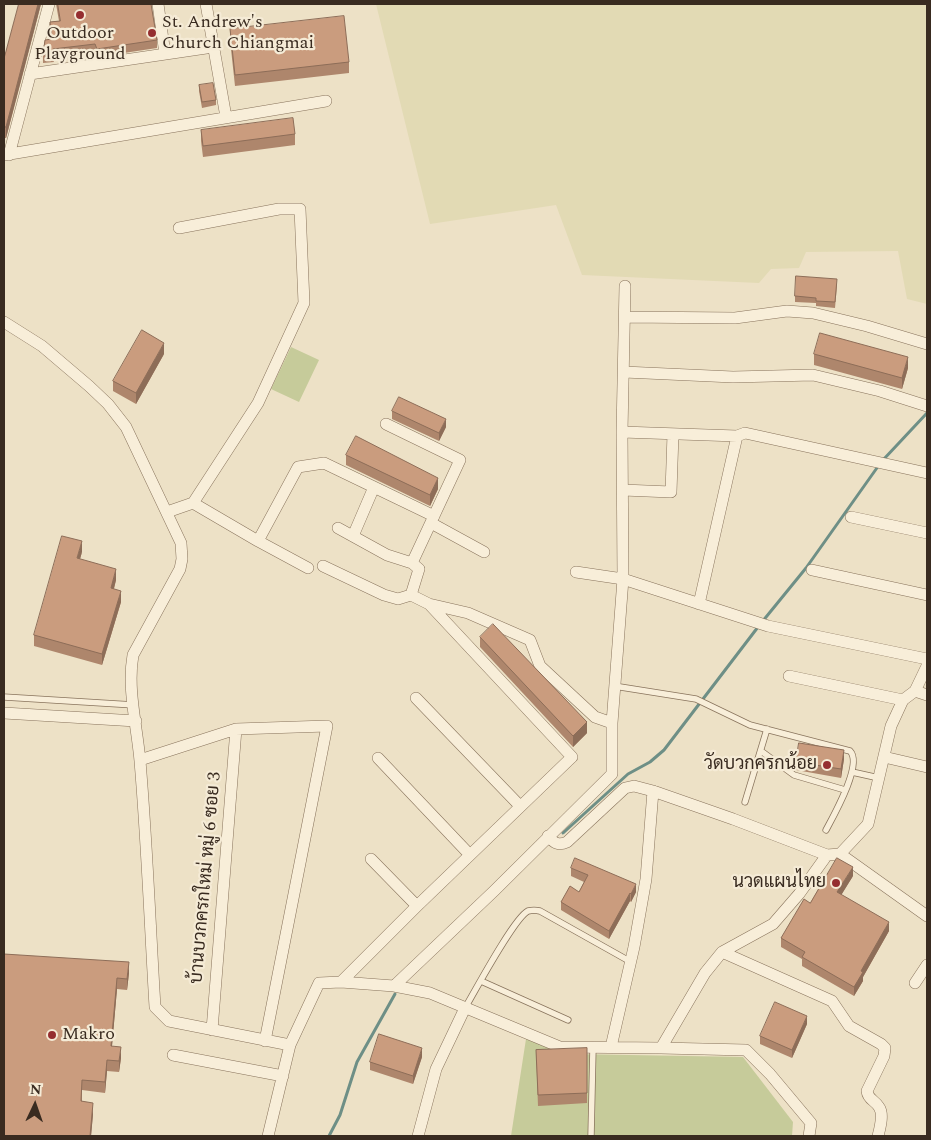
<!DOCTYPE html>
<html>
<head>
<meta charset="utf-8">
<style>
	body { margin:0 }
	#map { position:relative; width:931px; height:1140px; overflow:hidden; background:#ede1c6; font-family:Spectral,serif }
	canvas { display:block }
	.frame { position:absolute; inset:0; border:5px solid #392b20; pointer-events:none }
	.north { position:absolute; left:10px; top:1080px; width:50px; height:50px; -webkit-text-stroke:4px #f5ebd6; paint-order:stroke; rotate:3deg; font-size:14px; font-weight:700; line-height:20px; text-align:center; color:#392b20 }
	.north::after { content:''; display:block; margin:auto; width:18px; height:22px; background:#392b20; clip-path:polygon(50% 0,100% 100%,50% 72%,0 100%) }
</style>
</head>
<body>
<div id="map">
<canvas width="931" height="1140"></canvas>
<div class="frame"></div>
<div class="north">N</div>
</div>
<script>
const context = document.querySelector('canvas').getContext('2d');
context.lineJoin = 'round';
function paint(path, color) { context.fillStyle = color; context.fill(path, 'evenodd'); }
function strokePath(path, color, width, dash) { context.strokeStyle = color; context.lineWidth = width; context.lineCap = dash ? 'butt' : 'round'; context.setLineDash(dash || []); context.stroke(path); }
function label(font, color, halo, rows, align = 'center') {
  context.font = font + ' Spectral,Sarabun,serif'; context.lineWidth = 4.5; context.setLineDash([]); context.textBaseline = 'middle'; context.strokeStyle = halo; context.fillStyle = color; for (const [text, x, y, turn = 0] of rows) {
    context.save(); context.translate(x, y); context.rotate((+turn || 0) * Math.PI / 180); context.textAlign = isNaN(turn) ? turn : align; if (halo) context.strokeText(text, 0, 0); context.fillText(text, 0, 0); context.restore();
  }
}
paint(new Path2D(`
	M 376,4 L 927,4 L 927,304 L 907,299 L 898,251 L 806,252 L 799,268 L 771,269 L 759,283 L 582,275 L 556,205 L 430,224 Z`), '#e2dab4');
paint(new Path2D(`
	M 291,347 L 319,360 L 299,402 L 271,389 Z
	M 526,1039 L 572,1054 L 743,1057 L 793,1122 L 792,1136 L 511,1136 Z`), '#c6cb9a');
strokePath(new Path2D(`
	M 883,460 L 927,413
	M 762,622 L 806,568 L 879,465
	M 563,833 L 628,774 L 650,762 L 664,750 L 758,627
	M 329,1136 L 340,1115 L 357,1062 L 395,994`), '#6e8f86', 3);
const lane = new Path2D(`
	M 614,686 L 696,699 L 750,725 L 850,751 C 863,764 834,815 826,830
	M 4,697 L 134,705
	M 761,751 L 794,775 L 845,790
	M 852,772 L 879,778
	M 745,802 L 767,729
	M 481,981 L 568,1020
	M 465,1008 C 475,991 514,918 528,911 C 532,910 536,910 540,911 L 631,962
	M 591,1136 L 593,1048`);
const street = new Path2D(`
	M 158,4 L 165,54
	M 206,4 L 226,117
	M 30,74 L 213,47
	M 4,155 L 326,101
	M 9,155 L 49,4
	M 179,228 L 279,209 L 300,209 L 304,303 L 258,403 L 193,503
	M 625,317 L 735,318 L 787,311 L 813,313 L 867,326 L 927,344
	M 4,322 L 42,346 L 89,386 L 108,404 L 126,427 L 181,543 L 182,559 L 180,569 L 133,655 C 127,689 137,726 140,761 C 147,843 150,925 155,1007 L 169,1021 L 290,1045
	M 624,372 L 733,377 L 813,375 L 880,391 L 927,406
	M 622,432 L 737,436 L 745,433 L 927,473
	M 623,490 L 671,492 L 673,434
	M 167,512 L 193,503 L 258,541 L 298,467 L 324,463 L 434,516
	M 851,517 L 927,533
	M 431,523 L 484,552
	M 338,528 L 387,555 L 412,563
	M 353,536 L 374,487
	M 258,541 L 308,568
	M 323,566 L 384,595 L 398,599 L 411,595 L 419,569 L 412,563 L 460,460 L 386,424
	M 812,570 L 927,595
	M 576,572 L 623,579 L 768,626 L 927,659
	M 429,604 L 468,613 L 530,640 L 540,666 L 595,717 L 612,723
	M 699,604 L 737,436
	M 789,676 L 903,700
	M 915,691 L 927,695
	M 416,698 L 520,806
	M 4,713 L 136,721
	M 884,757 L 927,767
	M 378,758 L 470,855
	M 140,760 L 236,729 L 327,726 L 265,1041
	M 548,836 C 554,843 558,846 567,842 L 625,788 L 634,786 L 653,791 L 733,819 L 827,855 L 840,854 L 868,824 L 891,726 L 903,700 L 915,691 L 927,666
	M 840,854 L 927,916
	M 371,859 L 417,906
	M 722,952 L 832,1001 L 849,1026 L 881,1044 L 885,1048 L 884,1056 L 867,1091 C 868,1100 875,1100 879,1107 C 884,1114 880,1128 878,1136
	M 341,982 L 417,906 L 572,757 L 429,604 L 411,595
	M 915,983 L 927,965
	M 394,986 L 494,891 L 612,774 L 612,723 L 623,579 L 622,432 L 625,286
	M 212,1030 L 236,729
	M 611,1047 L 634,947 L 646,879 L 653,791
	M 661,1048 L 705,973 L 722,952 L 773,924 L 799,894 L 827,855
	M 173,1055 L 283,1076
	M 268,1136 L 290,1045 L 319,983 L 341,982 L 394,986 L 430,993 L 560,1047 L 661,1048 L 746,1050 L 770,1074 L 811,1123 L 809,1136
	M 418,1136 L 436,1069 L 465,1008`);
strokePath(lane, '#88735c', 7);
strokePath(street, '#88735c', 12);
strokePath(lane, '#f8eed9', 5.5);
strokePath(street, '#f8eed9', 11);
paint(new Path2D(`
	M 19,4 L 41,4 L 6,138 L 4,138 L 4,59 Z
	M 56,4 L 151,4 L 157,40 L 157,48 L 97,57 L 95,52 L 54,56 L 54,62 L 43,63 L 43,55 L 51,39 L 50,22 L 59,21 Z
	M 230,29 L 349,62 L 349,73 L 235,86 L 230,40 Z
	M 199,85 L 216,100 L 216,105 L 202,108 L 199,91 Z
	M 201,130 L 295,134 L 295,145 L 203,157 L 201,141 Z
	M 837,285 L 835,308 L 816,306 L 816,303 L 795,302 L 795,296 Z
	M 164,354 L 136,404 L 113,391 L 113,381 Z
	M 814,354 L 908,368 L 902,389 L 814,365 Z
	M 392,411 L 446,427 L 439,441 L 392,419 Z
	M 346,455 L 438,489 L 430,506 L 346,465 Z
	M 82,552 L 80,559 L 116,580 L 114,589 L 121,602 L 102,665 L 34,646 L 34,635 Z
	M 480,637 L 587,733 L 573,747 L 480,647 Z
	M 844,759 L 841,778 L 796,770 L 796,762 Z
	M 571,868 L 636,892 L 631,902 L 630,901 L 609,939 L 561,910 L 561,902 L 579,892 L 584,882 L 571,876 Z
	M 853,876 L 841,895 L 889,931 L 863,977 L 863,981 L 854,996 L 802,966 L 802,959 L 781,947 L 781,938 L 810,903 Z
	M 4,954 L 129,973 L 127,990 L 117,989 L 112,1046 L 121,1058 L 119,1072 L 107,1071 L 105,1093 L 82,1090 L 82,1101 L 93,1114 L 91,1136 L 4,1136 Z
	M 807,1024 L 792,1058 L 760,1044 L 760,1036 Z
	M 587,1048 L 587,1103 L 538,1106 L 536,1050 Z
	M 422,1057 L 413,1084 L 370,1070 L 370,1062 Z`), '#ae866c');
paint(new Path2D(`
	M 38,4 L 41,4 L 6,138 L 6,127 Z
	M 164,343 L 164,354 L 136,404 L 136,393 Z
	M 908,357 L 908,368 L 902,389 L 902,378 Z
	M 446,419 L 446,427 L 439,441 L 439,433 Z
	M 438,478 L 438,489 L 430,506 L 430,495 Z
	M 82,541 L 82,552 L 77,569 L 77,558 Z
	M 116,569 L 116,580 L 111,599 L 111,588 Z
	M 121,591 L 121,602 L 102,665 L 102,654 Z
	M 587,722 L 587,733 L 573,747 L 573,736 Z
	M 844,750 L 844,759 L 841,778 L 841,769 Z
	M 853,867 L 853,876 L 837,902 L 837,892 Z
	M 636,884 L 636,892 L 631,902 L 631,894 Z
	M 630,893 L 630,901 L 609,939 L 609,931 Z
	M 889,922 L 889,931 L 863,977 L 863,981 L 854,996 L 854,987 L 861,971 Z
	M 129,962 L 129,973 L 127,990 L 127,979 Z
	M 117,978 L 117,989 L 111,1057 L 111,1046 Z
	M 807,1016 L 807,1024 L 792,1058 L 792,1050 Z
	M 121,1047 L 121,1058 L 119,1072 L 119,1061 Z
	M 422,1048 L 422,1057 L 413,1084 L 413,1076 Z
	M 107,1060 L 107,1071 L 105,1093 L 105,1082 Z
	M 93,1103 L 93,1114 L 91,1136 L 90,1136 Z`), '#8d6d58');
const building = new Path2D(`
	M 19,4 L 38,4 L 6,127 L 4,127 L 4,59 Z
	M 58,4 L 151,4 L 157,40 L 97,49 L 95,44 L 53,49 L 54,54 L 43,55 L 45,40 L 52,39 L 50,22 L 60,21 Z
	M 344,16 L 349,62 L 235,75 L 230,29 Z
	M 213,83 L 216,100 L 202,102 L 199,85 Z
	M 293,118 L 295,134 L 203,146 L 201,130 Z
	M 796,276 L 837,279 L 835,302 L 816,301 L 816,298 L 795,296 Z
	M 142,330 L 164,343 L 136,393 L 113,381 Z
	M 820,333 L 908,357 L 902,378 L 814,354 Z
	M 399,397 L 446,419 L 439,433 L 392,411 Z
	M 356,436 L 438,478 L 430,495 L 346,455 Z
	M 62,536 L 82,541 L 77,558 L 116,569 L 111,588 L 121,591 L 102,654 L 34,635 Z
	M 493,624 L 587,722 L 573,736 L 480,637 Z
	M 799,743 L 844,750 L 841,769 L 796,762 Z
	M 575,858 L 636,884 L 631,894 L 630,893 L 609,931 L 561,902 L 570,886 L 579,892 L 588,875 L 571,868 Z
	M 837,858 L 853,867 L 837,892 L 889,922 L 861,971 L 863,972 L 854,987 L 802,957 L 805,952 L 781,938 L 804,899 L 810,903 Z
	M 4,954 L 129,962 L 127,979 L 117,978 L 111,1046 L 121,1047 L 119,1061 L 107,1060 L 105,1082 L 82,1080 L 81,1101 L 93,1103 L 90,1136 L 4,1136 Z
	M 775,1002 L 807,1016 L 792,1050 L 760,1036 Z
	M 379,1034 L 422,1048 L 413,1076 L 370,1062 Z
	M 587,1048 L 587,1093 L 538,1095 L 536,1050 Z`);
paint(building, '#ca9c7e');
strokePath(building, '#8d6d58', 1);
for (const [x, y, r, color] of [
	[80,15,5,"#952e30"],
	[152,33,5,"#952e30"],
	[827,765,5,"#952e30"],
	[836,883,5,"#952e30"],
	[52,1035,5,"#952e30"]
]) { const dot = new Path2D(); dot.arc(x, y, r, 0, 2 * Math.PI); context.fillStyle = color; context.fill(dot); strokePath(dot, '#f5ebd6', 2); }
label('18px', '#392b20', '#f5ebd6', [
	["St. Andrew's",162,23],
	["Church Chiangmai",162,44],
	["Outdoor",80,34,"center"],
	["Playground",80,55,"center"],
	["วัดบวกครกน้อย",817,765,"right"],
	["นวดแผนไทย",826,883,"right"],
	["Makro",62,1035]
], 'left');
label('18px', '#392b20', '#f5ebd6', [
	["บ้านบวกครกใหม่ หมู่ 6 ซอย 3",207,878,-85]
]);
</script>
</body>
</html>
